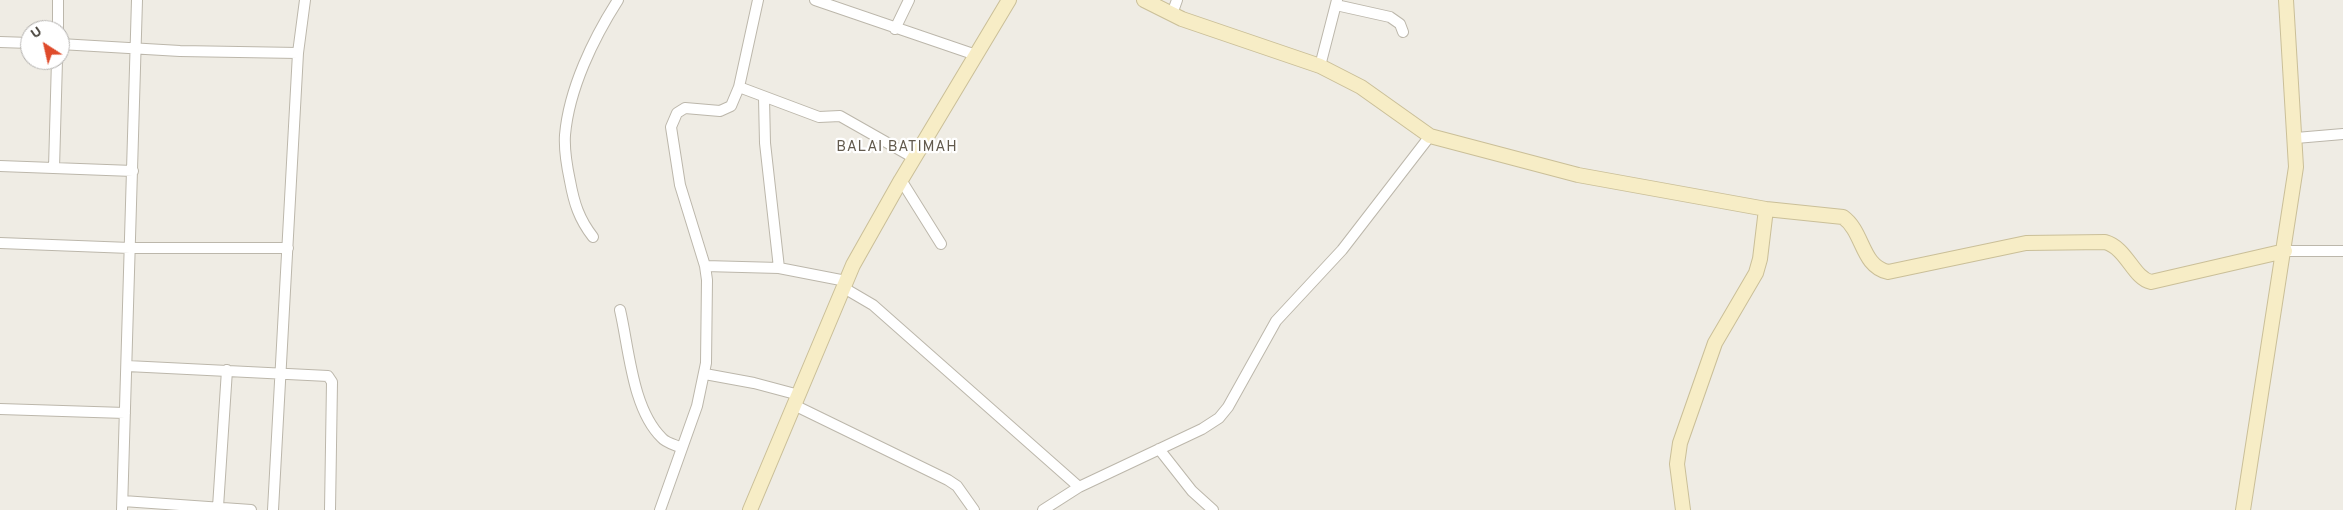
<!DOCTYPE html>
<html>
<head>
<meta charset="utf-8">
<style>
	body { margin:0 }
	#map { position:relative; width:2343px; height:510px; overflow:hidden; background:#efece4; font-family:Overpass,sans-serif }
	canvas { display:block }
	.north { position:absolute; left:20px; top:20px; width:50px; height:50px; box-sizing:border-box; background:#fff; border:1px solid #b3b1ae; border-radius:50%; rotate:325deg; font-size:14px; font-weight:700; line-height:20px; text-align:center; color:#403c34 }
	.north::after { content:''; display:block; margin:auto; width:18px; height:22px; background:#df4b2b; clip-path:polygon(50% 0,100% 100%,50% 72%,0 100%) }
</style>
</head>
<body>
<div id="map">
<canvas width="2343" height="510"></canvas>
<div class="north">U</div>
</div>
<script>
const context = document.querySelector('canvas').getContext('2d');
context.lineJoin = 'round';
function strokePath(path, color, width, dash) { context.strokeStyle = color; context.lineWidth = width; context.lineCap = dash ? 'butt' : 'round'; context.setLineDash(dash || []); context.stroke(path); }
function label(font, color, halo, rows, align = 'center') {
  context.font = font + ' Overpass,sans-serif'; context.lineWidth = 4.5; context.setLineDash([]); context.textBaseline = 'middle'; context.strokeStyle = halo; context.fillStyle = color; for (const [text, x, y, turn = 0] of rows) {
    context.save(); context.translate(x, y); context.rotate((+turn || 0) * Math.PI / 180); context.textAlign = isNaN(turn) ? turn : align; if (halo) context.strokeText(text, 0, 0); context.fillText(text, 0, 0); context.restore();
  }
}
const street = new Path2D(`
	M 815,0 L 976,55
	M 1336,5 L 1390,17 L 1400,24 L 1403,32
	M 1172,14 L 1177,0
	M 895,29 L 909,0
	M 58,30 L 58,0
	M 0,42 L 30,43
	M 60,44 L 180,51 L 298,53
	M 1320,66 L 1337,0
	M 739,87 L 819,117 L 840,116 L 914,158
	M 764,98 L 765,143 L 779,268
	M 2296,138 L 2343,134
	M 0,166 L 133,171
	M 54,168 L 57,60
	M 901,180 L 941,244
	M 593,237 C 579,219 574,203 570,181 C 567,167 564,150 565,135 C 569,89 593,39 618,0
	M 0,243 L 130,248 L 288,248
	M 2285,251 L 2343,251
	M 705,266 L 779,268 L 846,281
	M 844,288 L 873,305 L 1079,487
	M 620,310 C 629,348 632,409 662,438 C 666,443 676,445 682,448
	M 127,366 L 328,376 L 332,382 L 330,510
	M 705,374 L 754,383 L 799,395
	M 794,405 L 948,480 L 957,486 L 974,510
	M 0,409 L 125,413
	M 1159,449 L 1192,491 L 1213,510
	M 123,501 L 251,510
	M 218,507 L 227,370
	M 122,510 L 137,0
	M 273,510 L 298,53 L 305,0
	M 660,510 L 697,406 L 706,363 L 707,280 L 705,266 L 680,185 L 671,127 L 677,113 L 685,108 L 720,111 L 731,106 L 739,87 L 758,0
	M 1043,510 L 1079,487 L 1202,429 L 1219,418 L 1228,407 L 1276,321 L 1342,250 L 1430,136`);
const secondary = new Path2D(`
	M 1144,0 L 1182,19 L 1320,66 L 1361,87 L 1430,136 L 1578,175 L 1766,209 L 1843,217 C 1864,232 1861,266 1888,272 L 2026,243 L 2105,242 C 2127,248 2133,278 2151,282 L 2285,251
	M 750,510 L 853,265 L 901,180 L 1009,0
	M 1683,510 L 1677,464 L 1680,443 L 1715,343 L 1756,273 L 1760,259 L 1766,209
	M 2243,510 L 2296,167 L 2286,0`);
strokePath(street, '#bcb7ab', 12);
strokePath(secondary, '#cabf98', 16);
strokePath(street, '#fff', 10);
strokePath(secondary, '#f7edc6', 14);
context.letterSpacing = '1px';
label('15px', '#625a4d', '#fff', [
	["BALAI BATIMAH",897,148]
]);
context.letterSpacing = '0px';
</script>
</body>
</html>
